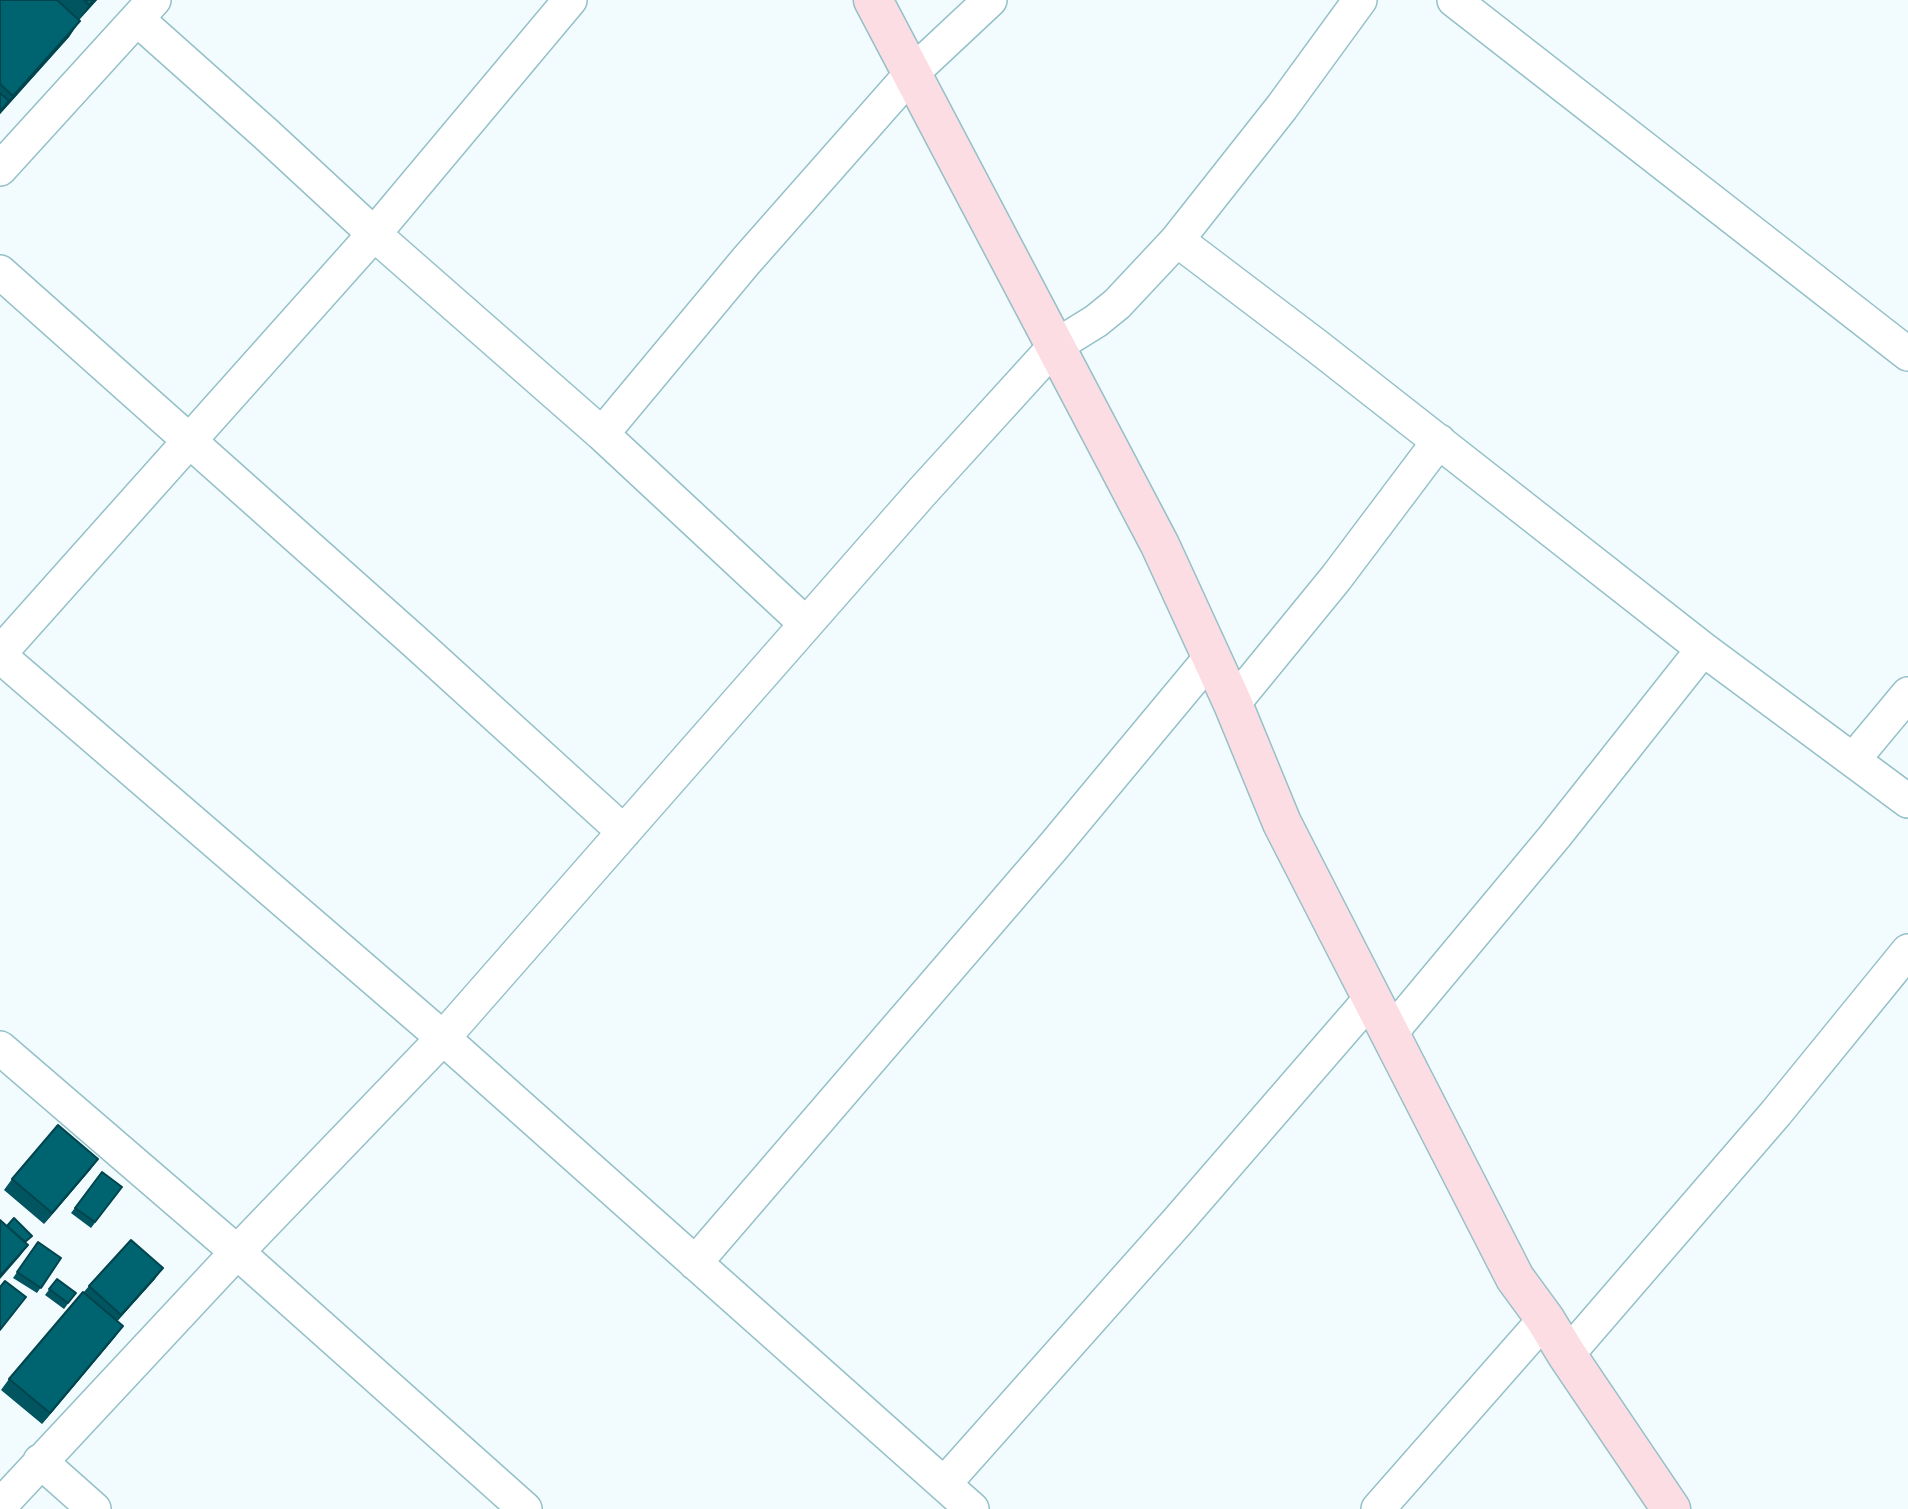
<!DOCTYPE html>
<html>
<head>
<meta charset="utf-8">
<style>
	body { margin:0 }
	canvas { display:block; background:#f2fbfd }
</style>
</head>
<body>
<canvas width="1908" height="1509"></canvas>
<script>
const context = document.querySelector('canvas').getContext('2d');
context.lineJoin = 'round';
function strokePath(path, color, width, dash) { context.strokeStyle = color; context.lineWidth = width; context.lineCap = dash ? 'butt' : 'round'; context.setLineDash(dash || []); context.stroke(path); }
function paint(path, color) { context.fillStyle = color; context.fill(path, 'evenodd'); }
const street = new Path2D(`
	M 1454,0 L 1908,354
	M 137,19 L 266,134 L 374,234 L 602,434 L 806,624
	M 0,169 L 154,0
	M 1177,240 L 1318,347 L 1703,649 L 1908,801
	M 0,272 L 414,641 L 624,832
	M 602,434 L 746,261 L 911,74 L 990,0
	M 0,653 L 374,234 L 570,0
	M 0,656 L 443,1038 L 972,1509
	M 1233,704 L 1336,578 L 1439,441
	M 1853,760 L 1908,694
	M 1389,1035 L 1555,836 L 1703,649
	M 0,1048 L 237,1252 L 525,1509
	M 695,1263 L 1053,847 L 1211,657
	M 1567,1355 L 1776,1113 L 1908,951
	M 40,1461 L 94,1509
	M 944,1484 L 1177,1222 L 1372,997
	M 0,1506 L 237,1252 L 443,1038 L 922,492 L 1054,347 L 1096,321 L 1117,304 L 1177,240 L 1282,107 L 1360,0
	M 1378,1509 L 1545,1319`);
const secondary = new Path2D(`
	M 873,0 L 1160,545 L 1233,704 L 1282,823 L 1515,1278 L 1545,1319 L 1567,1355 L 1671,1509`);
strokePath(street, '#94c0c8', 36);
strokePath(secondary, '#94c0c8', 41);
strokePath(street, '#fff', 33);
strokePath(secondary, '#fcdde3', 38);
paint(new Path2D(`
	M 0,0 L 97,0 L 79,20 L 69,37 L 0,114 Z
	M 98,1159 L 90,1170 L 44,1224 L 4,1190 L 12,1179 Z
	M 102,1172 L 122,1187 L 91,1228 L 71,1213 Z
	M 38,1242 L 61,1258 L 37,1293 L 13,1278 Z
	M 57,1279 L 76,1293 L 64,1309 L 45,1295 Z
	M 155,1279 L 117,1321 L 115,1337 L 42,1424 L 1,1390 L 9,1379 L 89,1286 Z`), '#005560');
paint(new Path2D(`
	M 94,0 L 97,0 L 78,21 L 89,5 Z
	M 80,21 L 69,37 L 0,114 L 0,111 L 13,96 Z
	M 98,1159 L 90,1170 L 44,1224 L 52,1213 Z
	M 28,1245 L 20,1256 L 0,1279 L 0,1276 Z
	M 163,1268 L 155,1279 L 113,1326 L 121,1315 Z
	M 123,1326 L 115,1337 L 42,1424 L 50,1413 Z`), '#00454e');
const building = new Path2D(`
	M 0,0 L 57,0 L 80,21 L 13,96 L 0,84 Z
	M 84,0 L 94,0 L 89,5 Z
	M 0,93 L 9,101 L 0,111 Z
	M 58,1125 L 98,1159 L 52,1213 L 12,1179 Z
	M 102,1172 L 122,1187 L 95,1222 L 75,1208 Z
	M 14,1218 L 32,1236 L 25,1242 L 7,1226 Z
	M 0,1220 L 28,1245 L 0,1276 Z
	M 131,1240 L 163,1268 L 121,1315 L 89,1286 Z
	M 38,1242 L 61,1258 L 41,1288 L 17,1272 Z
	M 57,1279 L 76,1293 L 68,1303 L 49,1289 Z
	M 5,1281 L 26,1297 L 0,1330 L 0,1287 Z
	M 83,1292 L 123,1326 L 50,1413 L 9,1379 Z`);
paint(building, '#006370');
strokePath(building, '#00454e', 2);
</script>
</body>
</html>
